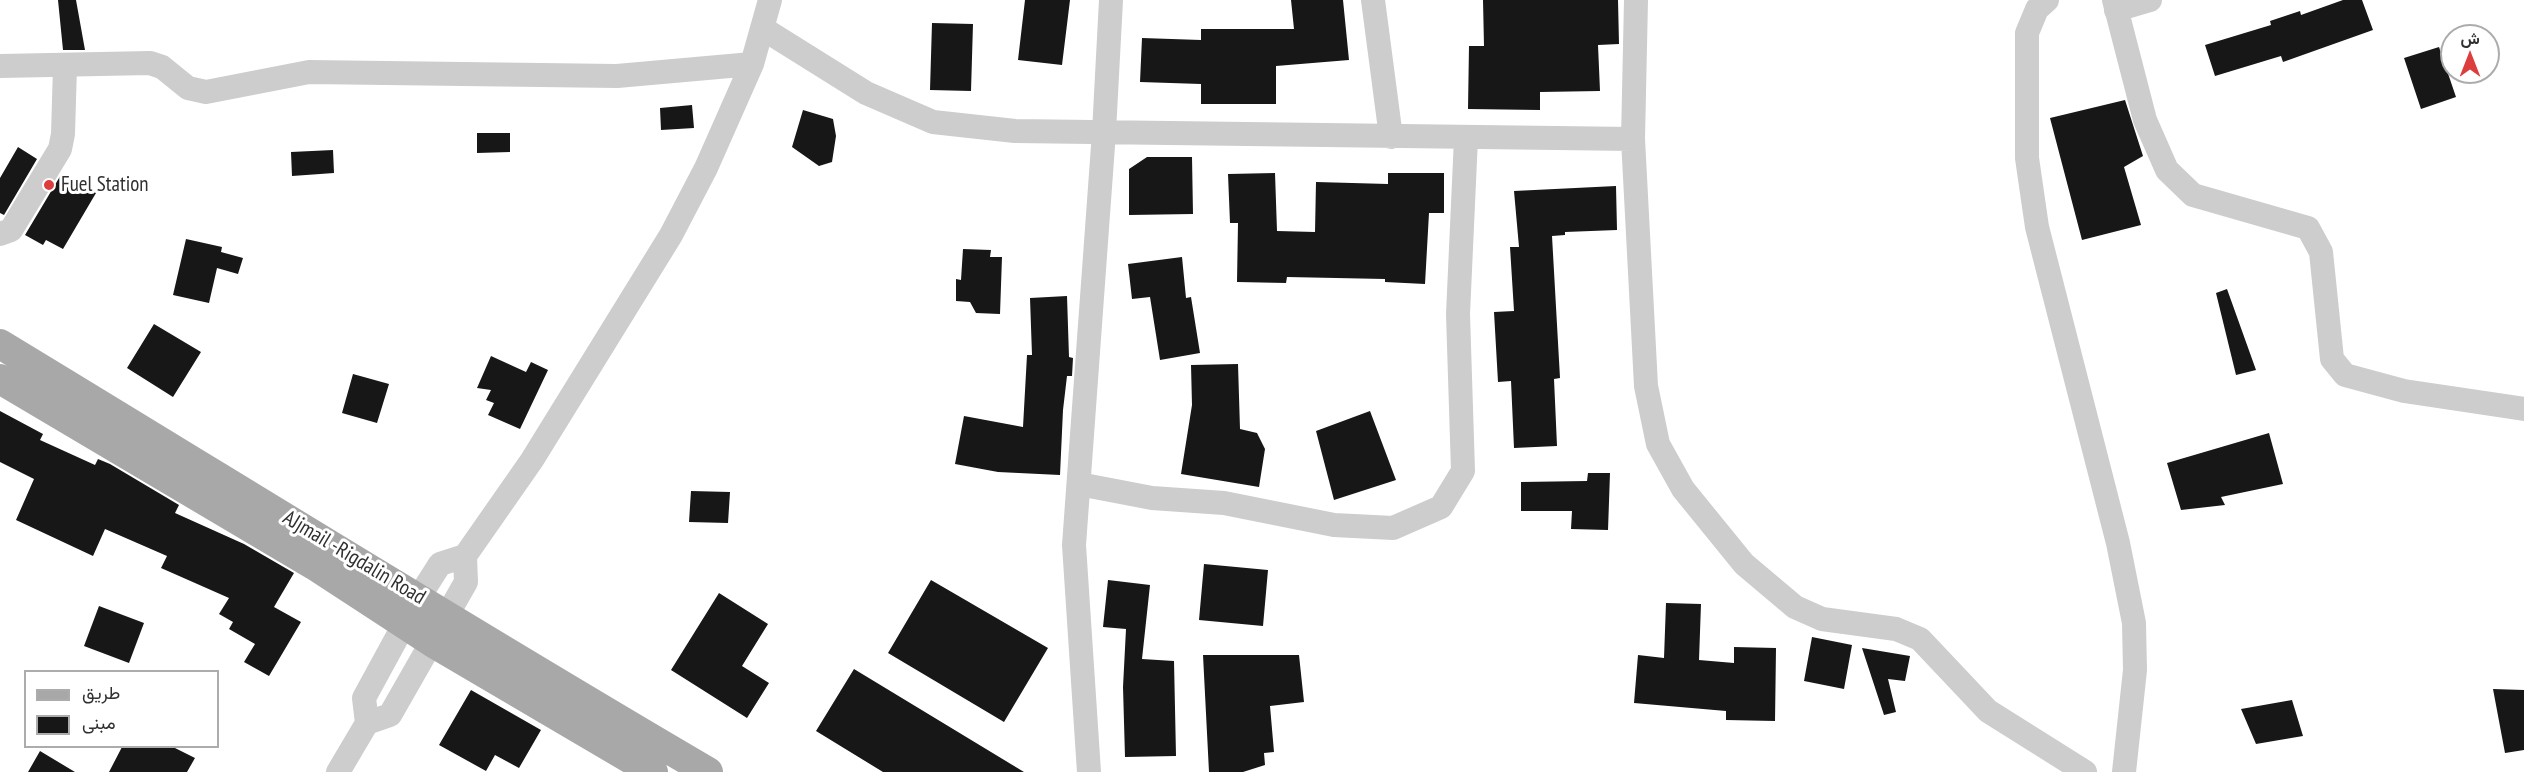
<!DOCTYPE html>
<html>
<head>
<meta charset="utf-8">
<style>
	body { margin:0 }
	#map { position:relative; width:2524px; height:772px; overflow:hidden; background:#fff; font-family:"PT Sans Narrow",Vazirmatn,sans-serif }
	canvas { display:block }
	.legend { position:absolute; left:24px; top:670px; width:195px; height:78px; box-sizing:border-box; background:#fff; border:2px solid #acacac; margin:0; padding:8px 10px; list-style:none; font-size:18px; color:#303030 }
	.legend li { display:flex; align-items:center; gap:12px; height:30px }
	.legend b { width:30px; border:2px solid #acacac }
	.north { position:absolute; left:2440px; top:24px; width:60px; height:60px; box-sizing:border-box; background:#fff; border:2px solid #acacac; border-radius:50%; rotate:0deg; font-size:16px; font-weight:700; line-height:24px; text-align:center; color:#303030 }
	.north::after { content:''; display:block; margin:auto; width:21px; height:27px; background:#dc3e3d; clip-path:polygon(50% 0,100% 100%,50% 72%,0 100%) }
</style>
</head>
<body>
<div id="map">
<canvas width="2524" height="772"></canvas>
<ul class="legend">
<li><b style="height:8px;background:#a8a8a8"></b>طريق</li>
<li><b style="height:16px;background:#171717"></b>مبنى</li>
</ul>
<div class="north">ش</div>
</div>
<script>
const context = document.querySelector('canvas').getContext('2d');
context.lineJoin = 'round';
function paint(path, color) { context.fillStyle = color; context.fill(path, 'evenodd'); }
function strokePath(path, color, width, dash) { context.strokeStyle = color; context.lineWidth = width; context.lineCap = dash ? 'butt' : 'round'; context.setLineDash(dash || []); context.stroke(path); }
function label(font, color, halo, rows, align = 'center') {
  context.font = font + ' "PT Sans Narrow",sans-serif'; context.lineWidth = 6; context.setLineDash([]); context.textBaseline = 'middle'; context.strokeStyle = halo; context.fillStyle = color; for (const [text, x, y, turn = 0] of rows) {
    context.save(); context.translate(x, y); context.rotate((+turn || 0) * Math.PI / 180); context.textAlign = isNaN(turn) ? turn : align; if (halo) context.strokeText(text, 0, 0); context.fillText(text, 0, 0); context.restore();
  }
}
paint(new Path2D(`
	M 58,0 L 76,0 L 85,50 L 63,50 Z
	M 1025,0 L 1070,0 L 1062,65 L 1018,60 Z
	M 1291,0 L 1343,0 L 1349,60 L 1276,66 L 1276,104 L 1201,104 L 1201,84 L 1140,82 L 1142,38 L 1201,40 L 1201,29 L 1294,29 Z
	M 1483,0 L 1618,0 L 1619,44 L 1598,45 L 1600,91 L 1540,92 L 1540,110 L 1468,109 L 1469,46 L 1484,46 Z
	M 2343,0 L 2362,0 L 2373,30 L 2283,62 L 2281,56 L 2215,76 L 2205,45 L 2271,25 L 2270,21 L 2300,11 L 2301,15 Z
	M 932,23 L 973,24 L 971,91 L 930,90 Z
	M 2439,47 L 2456,97 L 2421,109 L 2404,58 Z
	M 2125,100 L 2143,156 L 2124,167 L 2141,225 L 2082,240 L 2050,118 Z
	M 692,105 L 694,128 L 661,130 L 660,108 Z
	M 803,110 L 833,119 L 836,136 L 832,162 L 819,166 L 792,147 Z
	M 477,133 L 510,133 L 510,152 L 477,153 Z
	M 18,147 L 37,159 L 4,215 L 0,213 L 0,178 Z
	M 333,150 L 334,173 L 292,176 L 291,152 Z
	M 1147,157 L 1192,157 L 1193,214 L 1129,215 L 1129,169 Z
	M 62,173 L 96,193 L 63,249 L 46,240 L 43,245 L 25,235 Z
	M 1275,173 L 1277,231 L 1315,232 L 1316,182 L 1388,184 L 1388,173 L 1444,173 L 1444,213 L 1429,213 L 1425,284 L 1385,282 L 1385,279 L 1287,277 L 1286,283 L 1237,282 L 1238,223 L 1230,223 L 1228,174 Z
	M 1616,186 L 1617,230 L 1565,232 L 1565,235 L 1552,236 L 1560,378 L 1554,379 L 1557,446 L 1514,448 L 1511,381 L 1498,382 L 1494,312 L 1514,311 L 1510,247 L 1519,247 L 1514,191 Z
	M 186,239 L 222,247 L 221,252 L 243,258 L 238,274 L 217,268 L 209,303 L 173,295 Z
	M 963,249 L 991,250 L 990,257 L 1002,257 L 1000,314 L 976,313 L 970,302 L 956,301 L 956,279 L 961,280 Z
	M 1182,257 L 1186,298 L 1191,297 L 1200,353 L 1160,360 L 1150,297 L 1132,299 L 1128,264 Z
	M 2227,289 L 2256,370 L 2236,375 L 2216,293 Z
	M 1067,296 L 1069,357 L 1073,358 L 1072,376 L 1067,376 L 1063,410 L 1060,475 L 998,472 L 955,464 L 964,416 L 1023,427 L 1027,355 L 1032,355 L 1030,298 Z
	M 154,324 L 201,352 L 173,397 L 127,368 Z
	M 491,356 L 526,372 L 531,362 L 548,370 L 520,429 L 488,415 L 494,403 L 486,400 L 491,390 L 477,388 Z
	M 1238,364 L 1240,429 L 1257,433 L 1265,449 L 1259,487 L 1181,474 L 1192,405 L 1191,365 Z
	M 353,374 L 389,384 L 377,423 L 342,413 Z
	M 0,411 L 43,434 L 40,440 L 95,465 L 98,459 L 110,464 L 179,505 L 175,513 L 244,544 L 294,573 L 274,607 L 301,622 L 269,676 L 244,662 L 255,644 L 229,629 L 233,622 L 219,614 L 229,598 L 161,568 L 167,556 L 105,529 L 93,556 L 16,520 L 34,479 L 0,462 Z
	M 1370,411 L 1396,480 L 1334,500 L 1316,431 Z
	M 2269,433 L 2283,484 L 2221,497 L 2225,505 L 2181,510 L 2167,463 Z
	M 1588,473 L 1610,473 L 1608,530 L 1571,529 L 1572,511 L 1521,511 L 1521,482 L 1587,481 Z
	M 691,491 L 730,492 L 728,523 L 689,522 Z
	M 1204,564 L 1268,570 L 1263,626 L 1199,620 Z
	M 931,580 L 1048,648 L 1004,722 L 888,653 Z
	M 1108,580 L 1150,585 L 1142,659 L 1174,661 L 1176,756 L 1125,757 L 1123,687 L 1126,629 L 1103,627 Z
	M 719,593 L 768,624 L 742,666 L 769,683 L 747,718 L 671,670 Z
	M 1666,603 L 1701,604 L 1699,660 L 1734,663 L 1734,647 L 1776,648 L 1775,721 L 1726,720 L 1726,711 L 1634,703 L 1638,655 L 1664,658 Z
	M 99,606 L 144,623 L 129,663 L 84,646 Z
	M 1812,637 L 1852,645 L 1844,689 L 1804,681 Z
	M 1862,648 L 1910,656 L 1905,681 L 1888,679 L 1896,712 L 1884,715 Z
	M 1203,655 L 1299,655 L 1304,702 L 1270,706 L 1274,752 L 1264,753 L 1265,765 L 1243,772 L 1209,772 Z
	M 854,669 L 1024,772 L 883,772 L 816,731 Z
	M 2493,689 L 2524,690 L 2524,750 L 2505,753 Z
	M 471,690 L 541,730 L 519,768 L 495,755 L 486,771 L 439,745 Z
	M 2292,700 L 2303,736 L 2256,744 L 2241,709 Z
	M 122,747 L 173,747 L 195,758 L 187,772 L 109,772 Z
	M 40,751 L 75,772 L 28,772 Z`), '#171717');
strokePath(new Path2D(`
	M 1373,0 L 1391,137
	M 1636,0 L 1633,139 L 1646,386 L 1658,444 L 1683,489 L 1744,564 L 1795,607 L 1822,619 L 1896,629 L 1920,639 L 1988,711 L 2085,772
	M 2047,0 L 2037,9 L 2027,33 L 2027,158 L 2037,227 L 2118,543 L 2134,623 L 2135,670 L 2124,772
	M 2114,0 L 2145,120 L 2167,170 L 2193,195 L 2308,228 L 2321,252 L 2332,359 L 2345,375 L 2404,391 L 2524,409
	M 2116,10 L 2150,0
	M 762,28 L 866,93 L 933,122 L 1015,131 L 1633,139
	M 0,66 L 150,63 L 162,67 L 188,88 L 206,92 L 309,72 L 617,76 L 752,64
	M 0,234 L 11,230 L 60,149 L 63,134 L 65,67
	M 1079,484 L 1152,498 L 1224,503 L 1334,525 L 1393,528 L 1441,507 L 1463,471 L 1458,314 L 1466,138
	M 367,723 L 390,715 L 466,582 L 465,556 L 532,460 L 671,235 L 706,168 L 752,64 L 770,0
	M 338,772 L 367,723 L 364,698 L 419,597 L 440,564 L 465,556
	M 1089,772 L 1074,545 L 1104,132 L 1111,0`), '#cdcdcd', 24);
strokePath(new Path2D(`
	M 0,344 C 236,487 470,633 708,772
	M 0,379 L 314,565 L 432,642 L 653,772`), '#a8a8a8', 30);
for (const [x, y, r, color] of [
	[49,185,6,"#dc3e3d"]
]) { const dot = new Path2D(); dot.arc(x, y, r, 0, 2 * Math.PI); context.fillStyle = color; context.fill(dot); strokePath(dot, '#fff', 2); }
label('21px', '#303030', '#fff', [
	["Fuel Station",61,185]
], 'left');
label('21px', '#303030', '#fff', [
	["AJjmail -Rigdalin Road",354,558,31]
]);
</script>
</body>
</html>
